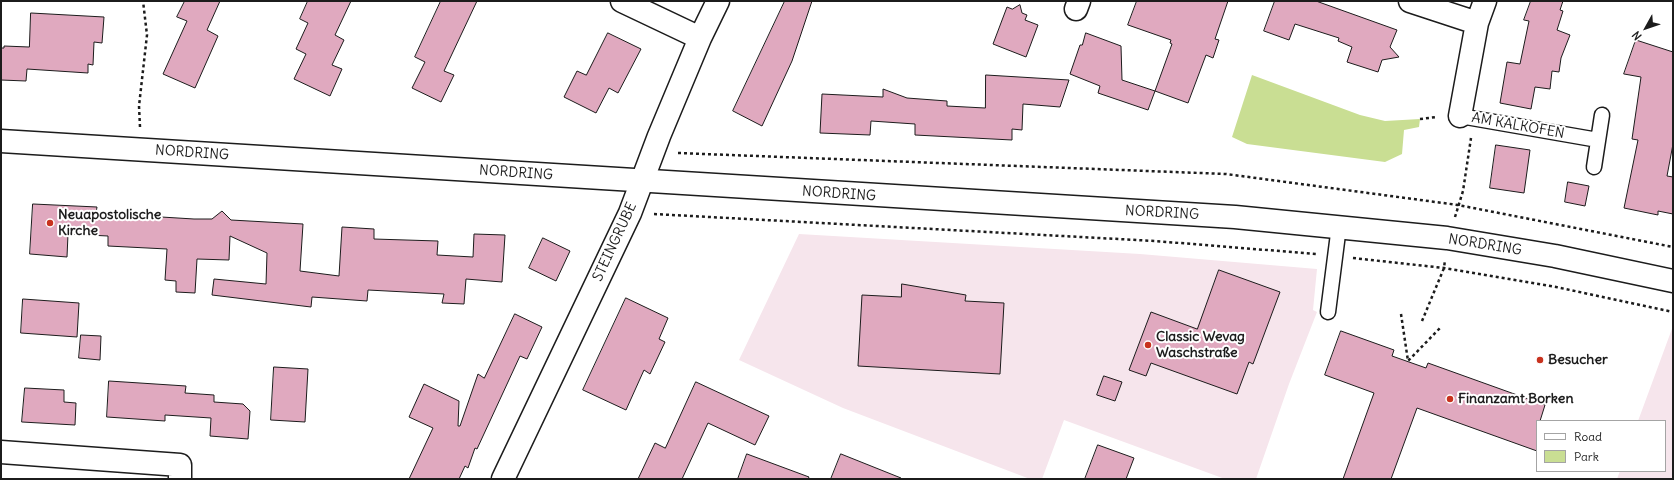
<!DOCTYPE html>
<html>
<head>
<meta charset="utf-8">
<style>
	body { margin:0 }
	#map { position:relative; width:1674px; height:480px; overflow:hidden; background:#fff; font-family:Delius,sans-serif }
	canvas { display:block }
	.frame { position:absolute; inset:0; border:2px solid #1c1c1c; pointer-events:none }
	.legend { position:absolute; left:1536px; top:420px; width:130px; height:52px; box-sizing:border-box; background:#fff; border:1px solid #a4a4a4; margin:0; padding:5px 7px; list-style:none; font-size:12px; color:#1c1c1c }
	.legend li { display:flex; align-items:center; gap:8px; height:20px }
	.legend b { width:20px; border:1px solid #a4a4a4 }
	.north { position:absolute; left:1626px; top:8px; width:40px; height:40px; -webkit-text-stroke:3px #fff; paint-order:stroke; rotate:230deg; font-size:11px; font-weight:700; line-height:16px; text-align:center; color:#1c1c1c }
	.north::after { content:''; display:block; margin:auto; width:14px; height:18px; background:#1c1c1c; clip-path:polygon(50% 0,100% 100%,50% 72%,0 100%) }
</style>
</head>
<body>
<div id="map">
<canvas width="1674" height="480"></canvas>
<div class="frame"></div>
<ul class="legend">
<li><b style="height:5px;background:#fff"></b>Road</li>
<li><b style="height:11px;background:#c9de93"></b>Park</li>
</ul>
<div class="north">N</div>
</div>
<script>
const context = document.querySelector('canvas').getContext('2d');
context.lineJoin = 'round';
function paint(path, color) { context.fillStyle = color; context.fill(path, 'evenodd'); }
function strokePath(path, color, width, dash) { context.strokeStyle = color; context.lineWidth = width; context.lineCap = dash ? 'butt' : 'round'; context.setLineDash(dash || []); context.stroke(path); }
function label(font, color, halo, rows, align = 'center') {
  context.font = font + ' Delius,sans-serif'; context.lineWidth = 4; context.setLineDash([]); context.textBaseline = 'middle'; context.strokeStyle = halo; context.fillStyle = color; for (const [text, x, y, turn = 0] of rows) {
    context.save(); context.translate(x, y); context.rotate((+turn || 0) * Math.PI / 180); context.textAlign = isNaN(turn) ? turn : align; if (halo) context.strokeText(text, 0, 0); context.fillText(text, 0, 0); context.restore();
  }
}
paint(new Path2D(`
	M 799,234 L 1140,254 L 1317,269 L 1313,310 L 1317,312 L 1289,384 L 1256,479 L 1225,479 L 1064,420 L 1042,479 L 1030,479 L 843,408 L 739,360 Z
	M 1673,326 L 1673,479 L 1617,479 L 1620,471 L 1665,471 L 1665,421 L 1638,421 Z`), '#f6e5ec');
paint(new Path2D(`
	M 1252,75 L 1360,115 L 1385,121 L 1420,119 L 1419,127 L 1404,130 L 1402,154 L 1385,162 L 1247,144 L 1232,137 Z`), '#c9de93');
const building = new Path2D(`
	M 185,1 L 220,1 L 207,30 L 218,36 L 195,88 L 163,74 L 187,21 L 177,17 Z
	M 308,1 L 351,1 L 335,35 L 344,40 L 332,65 L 342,69 L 330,96 L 294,79 L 306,54 L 296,49 L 308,23 L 300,19 Z
	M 441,1 L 477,1 L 444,71 L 454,75 L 441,102 L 412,88 L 425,62 L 415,57 Z
	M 785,1 L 812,1 L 792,61 L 762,126 L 733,111 Z
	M 1137,1 L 1228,1 L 1215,39 L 1219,40 L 1213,58 L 1206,55 L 1188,103 L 1155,91 L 1172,44 L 1170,43 L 1171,40 L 1128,25 Z
	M 1275,1 L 1316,1 L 1397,30 L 1390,47 L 1399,57 L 1382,60 L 1378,72 L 1347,62 L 1352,47 L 1338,41 L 1339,38 L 1295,24 L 1289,40 L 1264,31 Z
	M 1531,1 L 1563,1 L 1560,10 L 1563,11 L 1557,30 L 1570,35 L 1561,58 L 1559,72 L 1552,71 L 1550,89 L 1535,87 L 1531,109 L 1500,103 L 1507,62 L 1520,64 L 1529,21 L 1524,20 Z
	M 1020,5 L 1022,13 L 1027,15 L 1025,20 L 1038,25 L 1026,57 L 993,44 L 1007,7 L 1012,9 Z
	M 31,13 L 104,17 L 102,43 L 94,42 L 93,65 L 88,64 L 88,73 L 27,69 L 26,81 L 1,80 L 1,48 L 4,48 L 4,46 L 29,47 Z
	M 608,33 L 641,49 L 618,93 L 609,88 L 596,113 L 564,97 L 577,71 L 586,75 Z
	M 1086,33 L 1121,46 L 1122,80 L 1155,91 L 1148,110 L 1098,93 L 1100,86 L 1070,74 L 1080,45 L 1082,45 Z
	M 1636,40 L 1673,52 L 1673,144 L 1667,176 L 1673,177 L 1673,214 L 1658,211 L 1658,215 L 1624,208 L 1638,140 L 1632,139 L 1641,77 L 1624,74 Z
	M 986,75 L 1069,80 L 1060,107 L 1023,104 L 1022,130 L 1012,129 L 1012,140 L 915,135 L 915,124 L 871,121 L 870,135 L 820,133 L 822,94 L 883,97 L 883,89 L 907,98 L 947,101 L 947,106 L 985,108 Z
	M 1496,145 L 1530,150 L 1524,193 L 1490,188 Z
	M 1568,182 L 1589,186 L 1585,206 L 1565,202 Z
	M 33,204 L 97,207 L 96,213 L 194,219 L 212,219 L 222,211 L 231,220 L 303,224 L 300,271 L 339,276 L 342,227 L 374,229 L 374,239 L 438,241 L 437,255 L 473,257 L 474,234 L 505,235 L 502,282 L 466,279 L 464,304 L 442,303 L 444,294 L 368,290 L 367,301 L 312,297 L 311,307 L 212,295 L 214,279 L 266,284 L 267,253 L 230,236 L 229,260 L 197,259 L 195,293 L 176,292 L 176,281 L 165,280 L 167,249 L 108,246 L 108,236 L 68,234 L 67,257 L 30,254 Z
	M 543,238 L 570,251 L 556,281 L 529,268 Z
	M 1219,270 L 1280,292 L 1253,364 L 1249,362 L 1237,394 L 1151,363 L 1146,376 L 1129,370 L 1151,312 L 1197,329 Z
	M 902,284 L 966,295 L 965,301 L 1004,303 L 1000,374 L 858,366 L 862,295 L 901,297 Z
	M 626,298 L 668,318 L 659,339 L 665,342 L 650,374 L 644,370 L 626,410 L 583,390 Z
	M 23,299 L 79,303 L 77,337 L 21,333 Z
	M 515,314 L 542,327 L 527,359 L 520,356 L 477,449 L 475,448 L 468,468 L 465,466 L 459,479 L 409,479 L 433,428 L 409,417 L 424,384 L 459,401 L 458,426 L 460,426 L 478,374 L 484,378 Z
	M 1341,331 L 1394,350 L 1392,356 L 1426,368 L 1428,363 L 1545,405 L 1540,421 L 1537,421 L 1537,451 L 1417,408 L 1391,479 L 1343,479 L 1374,393 L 1325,375 Z
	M 81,335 L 101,336 L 100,360 L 79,358 Z
	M 274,367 L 308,369 L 305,422 L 271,420 Z
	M 1104,376 L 1122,382 L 1115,401 L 1097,395 Z
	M 109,381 L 186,386 L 185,393 L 214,395 L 214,402 L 243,404 L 250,411 L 248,439 L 210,436 L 211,418 L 165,415 L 165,421 L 107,417 Z
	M 696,382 L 769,416 L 755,445 L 708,423 L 682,479 L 638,479 L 655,443 L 665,448 Z
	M 25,388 L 64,390 L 64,402 L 76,403 L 75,425 L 22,422 Z
	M 1098,445 L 1134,458 L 1126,479 L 1085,479 Z
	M 747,454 L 809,477 L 808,479 L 738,479 Z
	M 841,454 L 901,478 L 900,479 L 831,479 Z`);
paint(building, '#e0a9bf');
strokePath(building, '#1c1c1c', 1);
const lane = new Path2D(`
	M 1460,116 L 1598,140
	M 1594,167 L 1602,115
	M 1328,312 L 1339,226`);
const street = new Path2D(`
	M 622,1 L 700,38
	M 1410,1 L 1477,23
	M 1076,9 L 1079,1
	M 1460,116 L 1477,23 L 1485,1
	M 1,452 L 180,465 L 180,479
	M 503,479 L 630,213 L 659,136 L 700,38 L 718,1`);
const secondary = new Path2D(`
	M 1,141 L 1235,217 L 1447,238 L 1555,256 L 1673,281`);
strokePath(lane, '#1c1c1c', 17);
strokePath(street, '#1c1c1c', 25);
strokePath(secondary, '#1c1c1c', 25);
strokePath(new Path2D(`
	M 1420,119 L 1437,117
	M 140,127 L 139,106 L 147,35 L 143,1
	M 678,153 L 1226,174 L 1458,205 L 1673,247
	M 654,214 L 1155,241 L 1316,254
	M 1455,217 L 1463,191 L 1471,138
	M 1353,258 L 1444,268 L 1556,287 L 1673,312
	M 1401,314 L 1408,361 L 1440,328
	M 1422,321 L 1444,268 L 1445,260`), '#1c1c1c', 2.5, [3, 3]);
strokePath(lane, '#fff', 14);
strokePath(street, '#fff', 22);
strokePath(secondary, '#fff', 22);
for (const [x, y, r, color] of [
	[50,223,4,"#c8321e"],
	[1148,345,4,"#c8321e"],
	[1540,360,4,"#c8321e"],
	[1450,399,4,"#c8321e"]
]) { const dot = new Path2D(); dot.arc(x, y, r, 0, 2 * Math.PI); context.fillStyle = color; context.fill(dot); strokePath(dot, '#fff', 1.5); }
label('14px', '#1c1c1c', '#fff', [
	["AM KALKOFEN",1518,126,10],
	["NORDRING",192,153,4],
	["NORDRING",516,173,4],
	["NORDRING",839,194,4],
	["NORDRING",1162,213,3],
	["STEINGRUBE",615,242,-65],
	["NORDRING",1485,245,9]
]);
label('bold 14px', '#1c1c1c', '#fff', [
	["Neuapostolische",58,215],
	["Kirche",58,231],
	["Classic Wevag",1156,337],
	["Waschstraße",1156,353],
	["Besucher",1548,360],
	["Finanzamt Borken",1458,399]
], 'left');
</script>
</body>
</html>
